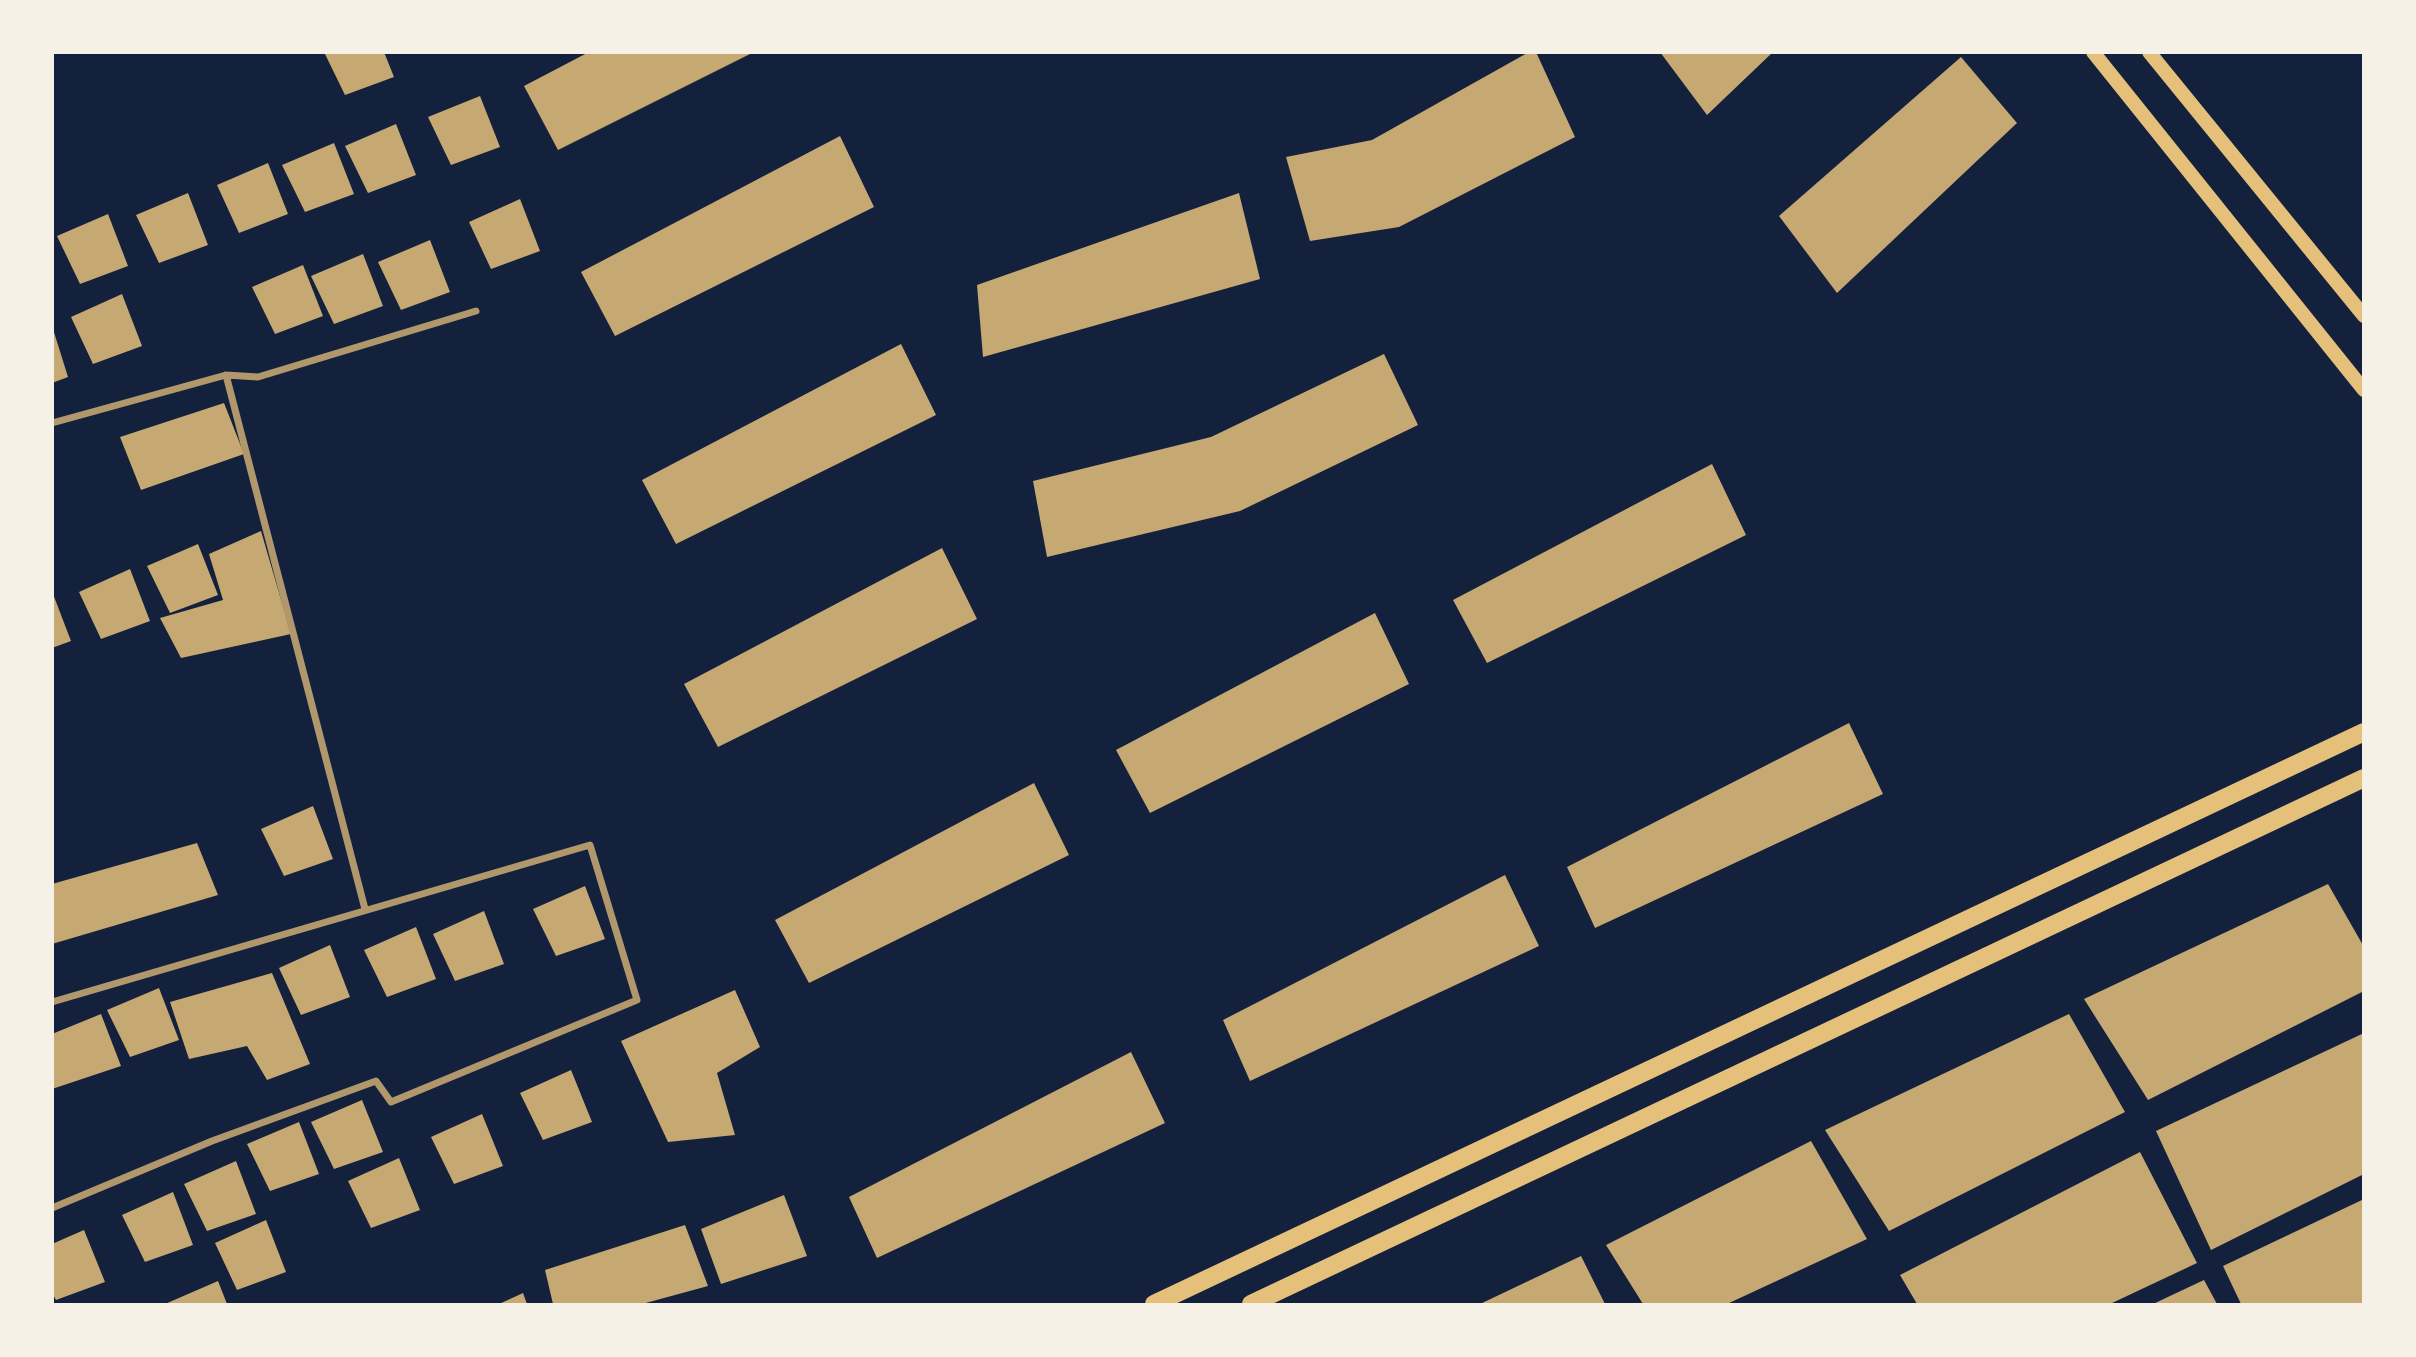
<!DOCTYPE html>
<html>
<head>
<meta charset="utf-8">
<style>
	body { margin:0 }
	#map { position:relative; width:2416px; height:1357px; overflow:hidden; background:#14213d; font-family:Jost,sans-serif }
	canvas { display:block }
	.frame { position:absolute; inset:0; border:54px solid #f6f1e7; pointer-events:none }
</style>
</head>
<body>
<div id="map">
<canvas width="2416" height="1357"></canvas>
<div class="frame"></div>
</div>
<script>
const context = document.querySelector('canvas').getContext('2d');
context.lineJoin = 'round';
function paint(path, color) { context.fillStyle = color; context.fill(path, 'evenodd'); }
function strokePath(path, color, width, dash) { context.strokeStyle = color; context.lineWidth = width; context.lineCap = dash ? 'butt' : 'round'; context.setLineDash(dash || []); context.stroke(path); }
paint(new Path2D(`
	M 324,52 L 384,52 L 394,77 L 345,95 Z
	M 589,52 L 754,52 L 558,150 L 524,86 Z
	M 1529,52 L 1536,52 L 1575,137 L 1399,227 L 1310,241 L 1286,157 L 1372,140 Z
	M 1660,52 L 1773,52 L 1707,115 Z
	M 1961,57 L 2017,123 L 1837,293 L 1779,216 Z
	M 480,96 L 500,147 L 451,165 L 428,117 Z
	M 396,124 L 416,175 L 368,193 L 345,146 Z
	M 840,136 L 874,207 L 615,336 L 581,272 Z
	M 334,143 L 354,194 L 305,212 L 282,165 Z
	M 268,163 L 288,214 L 239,233 L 217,185 Z
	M 188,193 L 208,245 L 159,263 L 136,215 Z
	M 1239,193 L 1260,279 L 983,357 L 977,285 Z
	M 520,199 L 540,251 L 491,269 L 469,222 Z
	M 108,214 L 128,266 L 80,284 L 57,236 Z
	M 430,240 L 450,292 L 401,310 L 378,262 Z
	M 363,254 L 383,306 L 334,324 L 311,276 Z
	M 303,265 L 323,316 L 275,334 L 252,287 Z
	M 122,294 L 142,346 L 93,364 L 71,317 Z
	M 53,329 L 68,377 L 52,383 L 52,330 Z
	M 901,344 L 936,415 L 676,544 L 642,480 Z
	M 1384,354 L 1418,425 L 1240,511 L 1047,557 L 1033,481 L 1211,437 Z
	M 224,403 L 244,454 L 141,490 L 120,437 Z
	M 1712,464 L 1746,535 L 1487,663 L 1453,600 Z
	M 261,531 L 291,634 L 181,658 L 160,618 L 223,600 L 209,554 Z
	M 198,544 L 218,595 L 170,613 L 147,566 Z
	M 942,548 L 977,619 L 718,747 L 684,684 Z
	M 130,569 L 150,621 L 101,639 L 79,592 Z
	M 53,594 L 71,641 L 52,648 L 52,595 Z
	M 1375,613 L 1409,684 L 1150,813 L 1116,750 Z
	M 1849,723 L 1883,794 L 1595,928 L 1567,867 Z
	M 1034,783 L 1069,855 L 809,983 L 775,920 Z
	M 313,806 L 333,859 L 284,876 L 261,829 Z
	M 197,843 L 218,895 L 52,944 L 52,884 Z
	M 1505,875 L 1539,946 L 1250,1081 L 1223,1020 Z
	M 2328,884 L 2364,947 L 2364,991 L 2148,1100 L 2084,999 Z
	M 585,886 L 605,939 L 556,956 L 533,909 Z
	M 484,911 L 504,964 L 455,981 L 433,934 Z
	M 416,927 L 436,979 L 387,997 L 364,950 Z
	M 330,945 L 350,997 L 301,1015 L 279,968 Z
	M 272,973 L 310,1064 L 267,1080 L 247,1046 L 189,1059 L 170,1002 Z
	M 159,988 L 179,1040 L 130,1057 L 107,1010 Z
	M 735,990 L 760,1047 L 717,1073 L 735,1135 L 668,1142 L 621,1041 Z
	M 101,1014 L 121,1066 L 52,1089 L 52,1034 Z
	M 2069,1014 L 2125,1112 L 1889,1231 L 1825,1130 Z
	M 2364,1033 L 2364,1174 L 2211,1250 L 2156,1131 Z
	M 1131,1052 L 1165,1123 L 877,1258 L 849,1197 Z
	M 571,1070 L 592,1122 L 543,1140 L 520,1093 Z
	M 362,1100 L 383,1152 L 334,1169 L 311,1122 Z
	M 482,1114 L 503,1166 L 454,1184 L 431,1137 Z
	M 299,1122 L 319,1174 L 270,1191 L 247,1144 Z
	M 1811,1141 L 1867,1239 L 1727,1304 L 1643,1304 L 1606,1245 Z
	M 2140,1152 L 2197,1263 L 2110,1304 L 1917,1304 L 1900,1275 Z
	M 399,1158 L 420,1210 L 371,1228 L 348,1181 Z
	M 236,1161 L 256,1214 L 207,1231 L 184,1184 Z
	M 173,1192 L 193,1245 L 145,1262 L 122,1215 Z
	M 784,1195 L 807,1256 L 721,1284 L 701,1229 Z
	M 2364,1199 L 2364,1304 L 2241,1304 L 2223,1266 Z
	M 266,1220 L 286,1272 L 237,1290 L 215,1243 Z
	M 685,1225 L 708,1286 L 642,1304 L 553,1304 L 545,1270 Z
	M 84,1230 L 105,1282 L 56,1300 L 52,1293 L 52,1244 Z
	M 1581,1256 L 1605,1304 L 1480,1304 Z
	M 2204,1280 L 2217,1304 L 2153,1304 Z
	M 218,1281 L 227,1304 L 165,1304 Z
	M 523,1293 L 527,1304 L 499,1304 Z`), '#c6a872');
strokePath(new Path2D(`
	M 226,375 L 365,909
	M 52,423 L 226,375 L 258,377 L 476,311
	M 52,1002 L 590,845 L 637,1000 L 391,1102 L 376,1081 L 212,1141 L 52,1208`), '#b1986c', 7);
strokePath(new Path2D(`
	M 2093,52 L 2364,390
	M 2149,52 L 2364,316`), '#e5c07b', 14);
strokePath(new Path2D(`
	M 1154,1304 L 2364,732
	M 1251,1304 L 2364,778`), '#e5c07b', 18);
</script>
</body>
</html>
